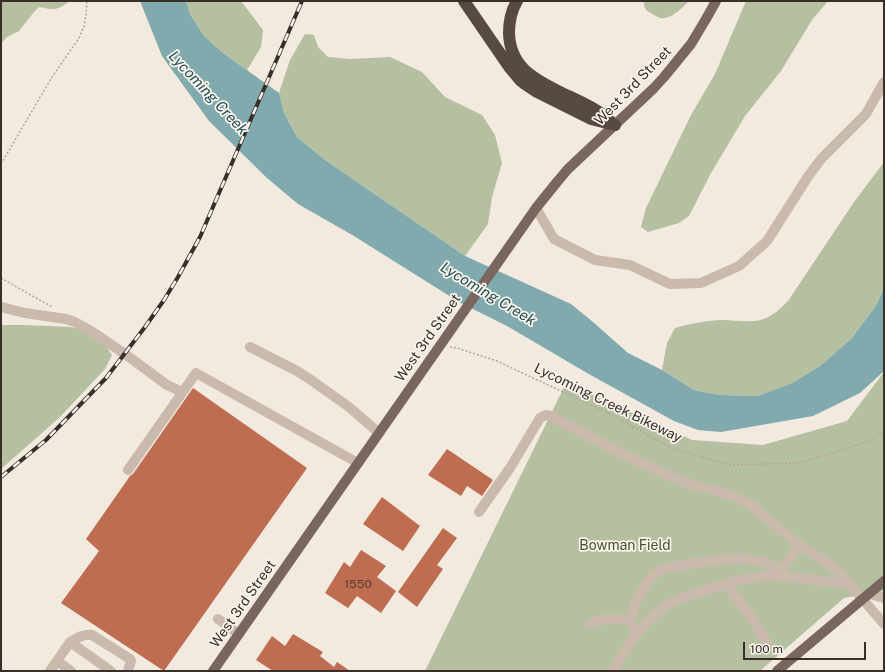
<!DOCTYPE html>
<html>
<head>
<meta charset="utf-8">
<style>
	body { margin:0 }
	#map { position:relative; width:885px; height:672px; overflow:hidden; background:#f2e9df; font-family:"Public Sans",sans-serif }
	canvas { display:block }
	.frame { position:absolute; inset:0; border:2px solid #382f2a; pointer-events:none }
	.scale { position:absolute; left:743px; top:642px; width:123px; height:18px; box-sizing:border-box; border:2px solid #382f2a; border-top:0; padding-left:5px; font-size:12px; line-height:14px; white-space:nowrap; color:#382f2a; -webkit-text-stroke:3px #f9f3ec; paint-order:stroke }
</style>
</head>
<body>
<div id="map">
<canvas width="885" height="672"></canvas>
<div class="frame"></div>
<div class="scale">100 m</div>
</div>
<script>
const context = document.querySelector('canvas').getContext('2d');
context.lineJoin = 'round';
function paint(path, color) { context.fillStyle = color; context.fill(path, 'evenodd'); }
function strokePath(path, color, width, dash) { context.strokeStyle = color; context.lineWidth = width; context.lineCap = dash ? 'butt' : 'round'; context.setLineDash(dash || []); context.stroke(path); }
function label(font, color, halo, rows, align = 'center') {
  context.font = font + ' "Public Sans",sans-serif'; context.lineWidth = 3.5; context.setLineDash([]); context.textBaseline = 'middle'; context.strokeStyle = halo; context.fillStyle = color; for (const [text, x, y, turn = 0] of rows) {
    context.save(); context.translate(x, y); context.rotate((+turn || 0) * Math.PI / 180); context.textAlign = isNaN(turn) ? turn : align; if (halo) context.strokeText(text, 0, 0); context.fillText(text, 0, 0); context.restore();
  }
}
paint(new Path2D(`
	M 1,1 L 70,1 C 56,11 55,10 39,7 L 34,12 L 19,31 L 7,37 L 1,44 Z
	M 186,1 L 241,1 L 263,30 L 261,47 L 247,70 L 223,53 L 204,36 L 190,14 Z
	M 644,1 L 689,1 C 682,8 671,20 660,18 C 657,17 654,15 651,13 C 645,10 644,8 644,1 Z
	M 746,1 L 828,1 L 812,20 L 781,71 L 745,116 L 711,173 L 689,216 L 679,223 L 648,232 L 641,227 L 646,208 L 691,115 L 715,74 Z
	M 305,34 L 314,35 L 318,47 L 328,57 L 350,59 L 390,57 L 422,72 L 445,97 L 482,115 L 495,135 L 502,163 L 492,197 L 488,224 L 465,256 L 325,160 L 297,137 L 284,113 L 279,93 L 290,60 Z
	M 884,162 L 884,289 L 875,307 L 852,338 L 820,366 L 792,383 L 758,396 L 719,395 L 694,390 L 662,370 L 667,343 L 675,328 C 689,324 708,320 723,320 C 735,320 748,323 760,320 C 772,317 780,309 788,301 L 854,202 Z
	M 1,325 L 24,325 L 71,327 L 79,329 L 104,343 L 112,355 L 105,369 L 59,418 L 1,469 Z
	M 884,372 L 884,591 L 844,598 L 760,671 L 425,671 L 566,383 L 692,440 L 763,445 L 847,421 Z`), '#b5c0a0');
paint(new Path2D(`
	M 140,1 L 186,1 L 190,14 L 204,36 L 223,53 L 279,93 L 284,113 L 297,137 L 325,160 L 465,256 L 571,304 L 593,322 L 628,353 L 662,370 L 694,390 L 719,395 L 758,396 L 792,383 L 820,366 L 852,338 L 875,307 L 884,289 L 884,371 L 860,393 L 813,416 L 721,432 L 698,430 L 674,421 L 587,373 L 507,326 L 459,302 L 354,236 L 298,204 L 267,178 L 209,121 L 162,56 Z`), '#80aaad');
paint(new Path2D(`
	M 193,388 L 307,468 L 164,671 L 61,603 L 99,551 L 86,539 L 130,476 L 133,474 Z
	M 447,449 L 493,480 L 482,496 L 467,486 L 461,496 L 428,475 Z
	M 382,497 L 420,526 L 403,551 L 363,524 Z
	M 443,528 L 457,538 L 437,565 L 443,569 L 417,607 L 398,592 Z
	M 361,550 L 386,566 L 377,577 L 396,591 L 381,613 L 357,596 L 348,608 L 325,593 L 344,562 L 350,567 Z
	M 293,634 L 323,652 L 320,656 L 334,667 L 337,662 L 350,671 L 273,671 L 256,660 L 272,636 L 285,646 Z`), '#bf6d50');
strokePath(new Path2D(`
	M 1,164 L 52,77 L 79,38 L 84,26 L 86,15 L 87,1
	M 1,278 L 52,307
	M 450,347 L 457,348 L 497,361 L 610,414 L 672,448 L 730,465 L 799,463 L 867,442 L 884,432`), '#b5a496', 1.5, [2, 2]);
strokePath(new Path2D(`
	M 536,208 L 554,239 L 595,260 L 630,265 L 670,284 L 701,283 L 739,266 L 767,241 L 809,175 L 822,158 L 866,114 L 884,82
	M 1,307 L 25,313 L 66,319 L 75,322 L 91,331 L 125,354 L 167,385 L 182,392
	M 250,347 L 297,371 L 311,380 L 349,407 L 379,433
	M 128,470 L 196,373 L 358,463
	M 479,512 L 510,468 L 540,418 L 546,415 L 551,416 L 615,450 L 669,476 L 691,484 L 730,495 L 742,500 L 751,505 L 797,543 L 813,554 L 826,562 L 840,573 L 884,624
	M 778,575 L 799,545
	M 726,584 L 752,618 L 767,643
	M 869,594 L 884,598
	M 218,619 L 239,634
	M 590,624 L 599,620 L 615,619 L 630,620
	M 636,634 L 630,620 L 637,600 L 645,586 L 652,576 L 661,570 L 670,567 L 717,560 L 738,558 L 764,562 L 781,570
	M 57,661 L 71,671
	M 50,671 L 70,642
	M 111,671 L 70,642 C 77,638 83,634 92,635 L 130,659 L 131,661 L 128,671
	M 613,671 C 626,646 641,624 664,607 C 675,599 690,595 703,591 C 722,585 743,578 763,576 C 772,575 781,577 790,577 C 810,579 830,582 851,585`), '#c9baac', 10);
strokePath(new Path2D(`
	M 213,671 L 536,208 L 557,182 L 568,169 L 654,88 L 664,77 L 691,44 L 706,19 L 716,1
	M 777,671 L 884,581`), '#79665c', 10);
strokePath(new Path2D(`
	M 464,1 L 510,68 L 520,80 L 525,84 L 537,92 L 591,119 L 615,125
	M 517,1 C 511,11 509,22 509,33 C 510,66 532,78 558,91 C 570,97 582,102 594,109 C 600,112 606,117 611,122`), '#584942', 12);
const rail = new Path2D(`
	M 1,477 L 46,440 L 106,378 L 145,327 L 164,300 L 178,277 L 200,237 L 302,1`);
strokePath(rail, '#382f2a', 4);
strokePath(rail, '#f9f3ec', 2.5, [8]);
label('12px', '#5a3e34', null, [
	["1550",358,584]
]);
label('14px', '#382f2a', '#f9f3ec', [
	["West 3rd Street",633,86,-46],
	["West 3rd Street",428,338,-55],
	["Lycoming Creek Bikeway",608,403,26],
	["West 3rd Street",243,604,-55]
]);
label('14px', '#46552f', '#f9f3ec', [
	["Bowman Field",625,546]
]);
label('italic 15px', '#225257', '#f9f3ec', [
	["Lycoming Creek",208,93,47],
	["Lycoming Creek",488,294,31]
]);
</script>
</body>
</html>
